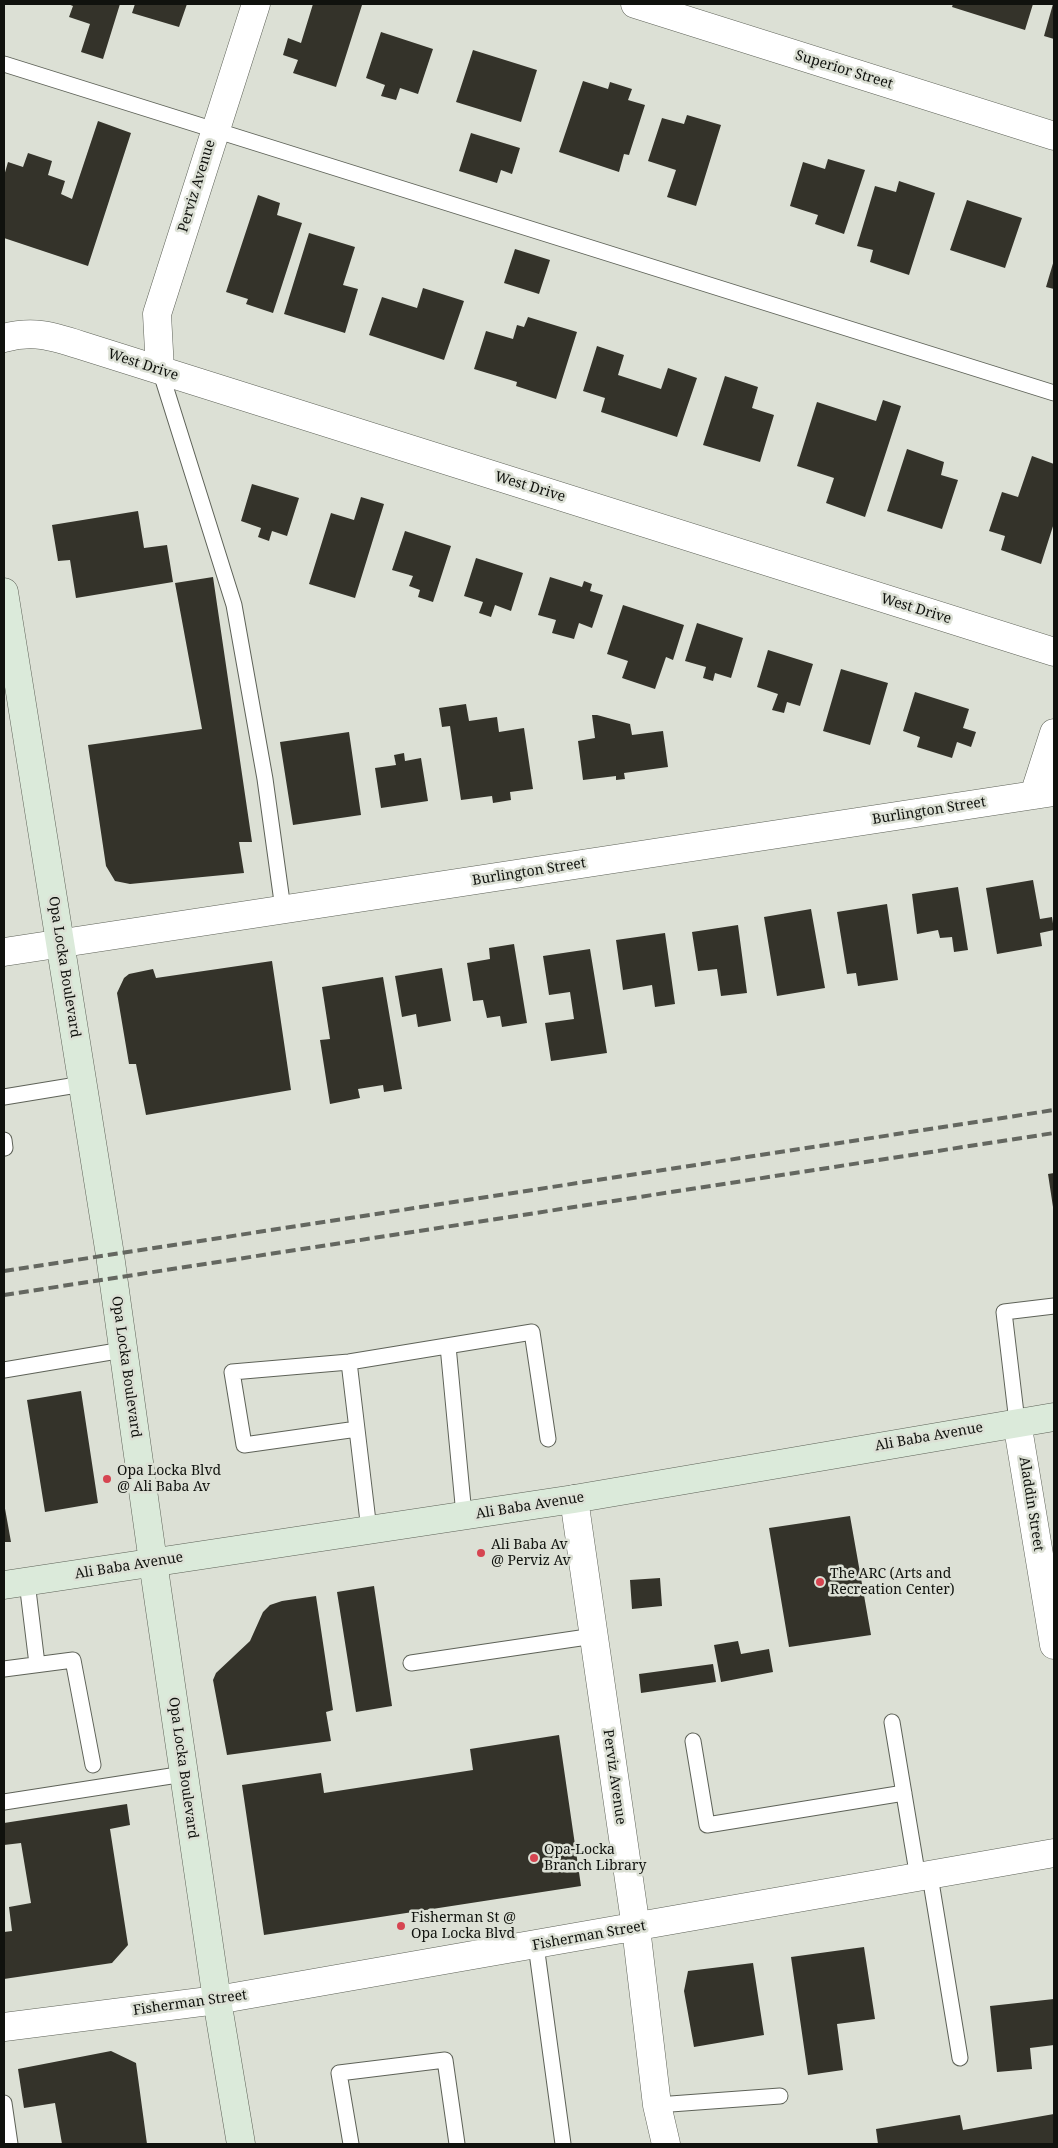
<!DOCTYPE html>
<html>
<head>
<meta charset="utf-8">
<style>
	body { margin:0 }
	#map { position:relative; width:1058px; height:2148px; overflow:hidden; background:#dce0d5; font-family:"Noto Serif",serif }
	canvas { display:block }
	.frame { position:absolute; inset:0; border:5px solid #10120e; pointer-events:none }
</style>
</head>
<body>
<div id="map">
<canvas width="1058" height="2148"></canvas>
<div class="frame"></div>
</div>
<script>
const context = document.querySelector('canvas').getContext('2d');
context.lineJoin = 'round';
function paint(path, color) { context.fillStyle = color; context.fill(path, 'evenodd'); }
function strokePath(path, color, width, dash) { context.strokeStyle = color; context.lineWidth = width; context.lineCap = dash ? 'butt' : 'round'; context.setLineDash(dash || []); context.stroke(path); }
function label(font, color, halo, rows, align = 'center') {
  context.font = font + ' "Noto Serif",serif'; context.lineWidth = 5; context.setLineDash([]); context.textBaseline = 'middle'; context.strokeStyle = halo; context.fillStyle = color; for (const [text, x, y, turn = 0] of rows) {
    context.save(); context.translate(x, y); context.rotate((+turn || 0) * Math.PI / 180); context.textAlign = isNaN(turn) ? turn : align; if (halo) context.strokeText(text, 0, 0); context.fillText(text, 0, 0); context.restore();
  }
}
paint(new Path2D(`
	M 68,4 L 120,4 L 103,59 L 81,52 L 90,24 L 69,17 L 73,6 Z
	M 135,4 L 187,4 L 179,27 L 132,13 Z
	M 313,4 L 362,5 L 336,87 L 293,73 L 298,60 L 283,55 L 288,38 L 301,43 Z
	M 953,4 L 1033,4 L 1025,30 L 952,7 Z
	M 1053,4 L 1054,4 L 1054,39 L 1044,36 Z
	M 381,32 L 433,49 L 418,94 L 400,88 L 396,100 L 381,96 L 385,85 L 366,78 Z
	M 473,50 L 537,70 L 521,122 L 456,102 Z
	M 583,81 L 608,89 L 610,82 L 632,89 L 628,100 L 645,105 L 629,155 L 624,154 L 619,172 L 559,152 Z
	M 687,115 L 721,125 L 696,206 L 667,197 L 676,170 L 648,161 L 662,118 L 684,124 Z
	M 98,121 L 131,133 L 88,266 L 4,238 L 4,176 L 8,162 L 23,167 L 28,153 L 52,161 L 48,175 L 65,181 L 61,194 L 72,199 Z
	M 471,133 L 520,148 L 512,174 L 501,170 L 497,183 L 459,171 Z
	M 828,159 L 865,170 L 844,234 L 815,224 L 818,215 L 790,206 L 803,162 L 825,169 Z
	M 899,181 L 935,193 L 909,275 L 870,262 L 873,250 L 857,246 L 875,186 L 896,192 Z
	M 258,195 L 280,203 L 277,215 L 302,223 L 273,313 L 246,304 L 248,299 L 226,292 Z
	M 967,200 L 1022,218 L 1005,268 L 950,250 Z
	M 309,233 L 355,247 L 343,285 L 358,289 L 345,333 L 284,314 Z
	M 515,249 L 550,260 L 539,294 L 504,283 Z
	M 1054,260 L 1054,289 L 1046,287 Z
	M 423,288 L 464,301 L 444,360 L 369,335 L 382,297 L 417,308 Z
	M 528,317 L 577,332 L 556,399 L 516,386 L 517,382 L 474,369 L 486,331 L 513,339 L 517,325 L 524,327 Z
	M 597,346 L 624,355 L 618,375 L 661,389 L 668,368 L 697,378 L 677,437 L 601,412 L 605,398 L 583,391 Z
	M 725,376 L 758,387 L 752,408 L 774,415 L 760,462 L 703,445 Z
	M 883,400 L 901,406 L 865,517 L 826,503 L 834,478 L 797,466 L 817,402 L 876,421 Z
	M 907,449 L 944,462 L 941,475 L 958,480 L 942,529 L 887,511 Z
	M 1032,456 L 1054,464 L 1054,523 L 1041,564 L 1001,550 L 1005,536 L 989,531 L 1002,492 L 1018,497 Z
	M 252,484 L 299,498 L 287,536 L 272,531 L 269,541 L 258,537 L 261,528 L 241,521 Z
	M 361,497 L 384,504 L 355,598 L 309,584 L 331,513 L 354,520 Z
	M 138,511 L 144,548 L 167,545 L 173,582 L 76,598 L 70,560 L 58,561 L 52,525 Z
	M 405,531 L 451,546 L 433,602 L 418,597 L 420,590 L 409,586 L 413,576 L 392,570 Z
	M 476,558 L 523,573 L 511,611 L 495,605 L 491,617 L 479,613 L 483,602 L 464,596 Z
	M 213,577 L 252,842 L 239,842 L 244,873 L 130,884 L 115,881 L 106,866 L 88,745 L 202,729 L 175,583 Z
	M 550,577 L 582,587 L 584,581 L 592,584 L 590,591 L 603,595 L 592,628 L 579,623 L 574,639 L 552,633 L 556,620 L 538,615 Z
	M 623,605 L 684,625 L 673,660 L 666,657 L 655,689 L 622,678 L 628,661 L 607,654 Z
	M 697,623 L 743,638 L 731,678 L 715,673 L 713,681 L 703,678 L 706,667 L 685,661 Z
	M 768,650 L 813,664 L 800,706 L 787,702 L 784,713 L 772,710 L 778,694 L 757,687 Z
	M 841,669 L 888,683 L 870,745 L 823,731 Z
	M 915,692 L 969,709 L 963,728 L 976,732 L 971,747 L 957,742 L 952,758 L 917,747 L 920,737 L 903,731 Z
	M 466,704 L 469,721 L 497,717 L 499,732 L 524,728 L 533,789 L 510,792 L 511,800 L 493,803 L 492,796 L 461,800 L 450,726 L 442,727 L 439,708 Z
	M 592,715 L 597,715 L 630,724 L 632,735 L 663,731 L 668,767 L 624,773 L 625,779 L 616,780 L 616,776 L 583,780 L 578,741 L 595,738 Z
	M 349,732 L 361,815 L 293,825 L 280,742 Z
	M 404,753 L 405,761 L 421,758 L 428,801 L 381,808 L 375,768 L 396,765 L 394,755 Z
	M 1033,880 L 1040,919 L 1052,917 L 1054,930 L 1040,933 L 1042,946 L 997,954 L 986,888 Z
	M 958,887 L 968,950 L 954,952 L 952,937 L 940,938 L 938,930 L 917,934 L 912,894 Z
	M 887,904 L 898,980 L 858,986 L 856,973 L 847,974 L 837,912 Z
	M 811,909 L 825,988 L 777,996 L 764,917 Z
	M 738,925 L 747,993 L 721,996 L 717,969 L 698,971 L 692,932 Z
	M 665,933 L 675,1004 L 655,1007 L 652,985 L 623,990 L 616,940 Z
	M 514,944 L 527,1023 L 502,1027 L 500,1016 L 487,1018 L 483,1000 L 473,1001 L 467,963 L 490,959 L 489,948 Z
	M 590,949 L 607,1053 L 551,1061 L 545,1023 L 574,1019 L 570,992 L 549,995 L 543,956 Z
	M 272,961 L 291,1090 L 146,1115 L 136,1064 L 129,1064 L 117,993 L 124,978 L 129,974 L 153,969 L 156,978 Z
	M 442,968 L 451,1021 L 418,1027 L 416,1014 L 402,1017 L 395,976 Z
	M 383,977 L 402,1089 L 384,1092 L 383,1085 L 358,1089 L 360,1098 L 330,1104 L 320,1040 L 330,1039 L 322,987 Z
	M 1054,1173 L 1054,1207 L 1053,1207 L 1048,1174 Z
	M 81,1391 L 98,1503 L 45,1512 L 27,1400 Z
	M 4,1503 L 11,1542 L 4,1542 Z
	M 850,1516 L 871,1635 L 789,1647 L 769,1528 Z
	M 660,1578 L 662,1606 L 632,1609 L 630,1580 Z
	M 374,1586 L 392,1706 L 356,1712 L 337,1592 Z
	M 316,1596 L 333,1710 L 326,1712 L 331,1741 L 227,1755 L 213,1680 L 216,1673 L 250,1641 L 263,1612 L 270,1605 L 282,1601 Z
	M 738,1641 L 741,1654 L 769,1649 L 773,1672 L 721,1682 L 714,1645 Z
	M 713,1664 L 716,1682 L 641,1693 L 639,1674 Z
	M 559,1735 L 581,1886 L 264,1935 L 242,1785 L 321,1773 L 324,1793 L 473,1770 L 470,1749 Z
	M 127,1804 L 130,1825 L 110,1829 L 128,1945 L 112,1963 L 4,1979 L 4,1932 L 12,1931 L 9,1907 L 31,1903 L 21,1843 L 4,1845 L 4,1823 Z
	M 864,1947 L 875,2019 L 837,2024 L 843,2070 L 808,2075 L 791,1957 Z
	M 753,1963 L 764,2035 L 694,2047 L 684,1991 L 688,1971 Z
	M 1054,1999 L 1054,2045 L 1030,2048 L 1032,2069 L 997,2072 L 990,2006 Z
	M 111,2051 L 136,2063 L 147,2144 L 62,2144 L 55,2103 L 24,2108 L 18,2069 Z
	M 1054,2114 L 1054,2144 L 878,2144 L 876,2129 L 960,2115 L 963,2130 Z`), '#34332a');
const lane = new Path2D(`
	M 4,64 L 1054,393
	M 160,370 L 234,605 L 265,779 L 283,909
	M 4,1097 L 83,1084
	M 4,1140 L 5,1148
	M 448,1346 L 464,1515
	M 349,1362 L 369,1530
	M 4,1370 L 123,1350
	M 1017,1422 L 1004,1312 L 1054,1306
	M 357,1429 L 244,1445 L 232,1372 L 349,1362 L 532,1332 L 548,1439
	M 27,1582 L 37,1664
	M 411,1663 L 594,1636
	M 4,1669 L 73,1660 L 93,1765
	M 892,1722 L 918,1878
	M 693,1741 L 707,1825 L 904,1793
	M 4,1802 L 184,1774
	M 930,1876 L 960,2058
	M 536,1945 L 563,2144
	M 4,2103 L 10,2144
	M 657,2105 L 780,2096
	M 351,2144 L 339,2073 L 445,2060 L 457,2144`);
const street = new Path2D(`
	M 635,4 L 1054,136
	M 4,338 C 33,330 52,336 80,345 L 1054,652
	M 160,370 L 157,314 L 256,4
	M 1034,795 L 1054,733
	M 4,952 L 1054,792
	M 1017,1422 L 1054,1645
	M 574,1499 L 636,1928 L 657,2105 L 666,2144
	M 4,2027 L 217,2000 L 1054,1853`);
const secondary = new Path2D(`
	M 4,592 L 110,1255 L 153,1562 L 217,2000 L 241,2144
	M 4,1585 L 574,1499 L 1054,1417`);
strokePath(lane, '#5e6258', 17);
strokePath(street, '#5e6258', 29);
strokePath(secondary, '#5e6258', 29);
strokePath(lane, '#fff', 15);
strokePath(street, '#fff', 28);
strokePath(secondary, '#dbeada', 28);
strokePath(new Path2D(`
	M 4,1271 L 1054,1110
	M 4,1295 L 1054,1133`), '#646760', 4, [10, 5]);
for (const [x, y, r, color] of [
	[107,1479,5,"#d64551"],
	[481,1553,5,"#d64551"],
	[820,1582,5,"#d64551"],
	[534,1858,5,"#d64551"],
	[401,1926,5,"#d64551"]
]) { const dot = new Path2D(); dot.arc(x, y, r, 0, 2 * Math.PI); context.fillStyle = color; context.fill(dot); strokePath(dot, '#dce0d5', 2); }
label('14px', '#10120e', '#dce0d5', [
	["Superior Street",844,70,17],
	["Perviz Avenue",197,186,-73],
	["West Drive",143,365,18],
	["West Drive",530,487,17],
	["West Drive",916,609,17],
	["Burlington Street",929,811,-9],
	["Burlington Street",529,872,-9],
	["Opa Locka Boulevard",64,967,81],
	["Opa Locka Boulevard",126,1367,82],
	["Ali Baba Avenue",929,1437,-10],
	["Aladdin Street",1031,1504,81],
	["Ali Baba Avenue",530,1506,-9],
	["Ali Baba Avenue",129,1566,-9],
	["Opa Locka Boulevard",183,1768,82],
	["Perviz Avenue",614,1777,82],
	["Fisherman Street",589,1936,-10],
	["Fisherman Street",190,2003,-8]
]);
label('14px', '#10120e', '#dce0d5', [
	["Opa Locka Blvd",117,1471],
	["@ Ali Baba Av",117,1487],
	["Ali Baba Av",491,1545],
	["@ Perviz Av",491,1561],
	["The ARC (Arts and",830,1574],
	["Recreation Center)",830,1590],
	["Opa-Locka",544,1850],
	["Branch Library",544,1866],
	["Fisherman St @",411,1918],
	["Opa Locka Blvd",411,1934]
], 'left');
</script>
</body>
</html>
